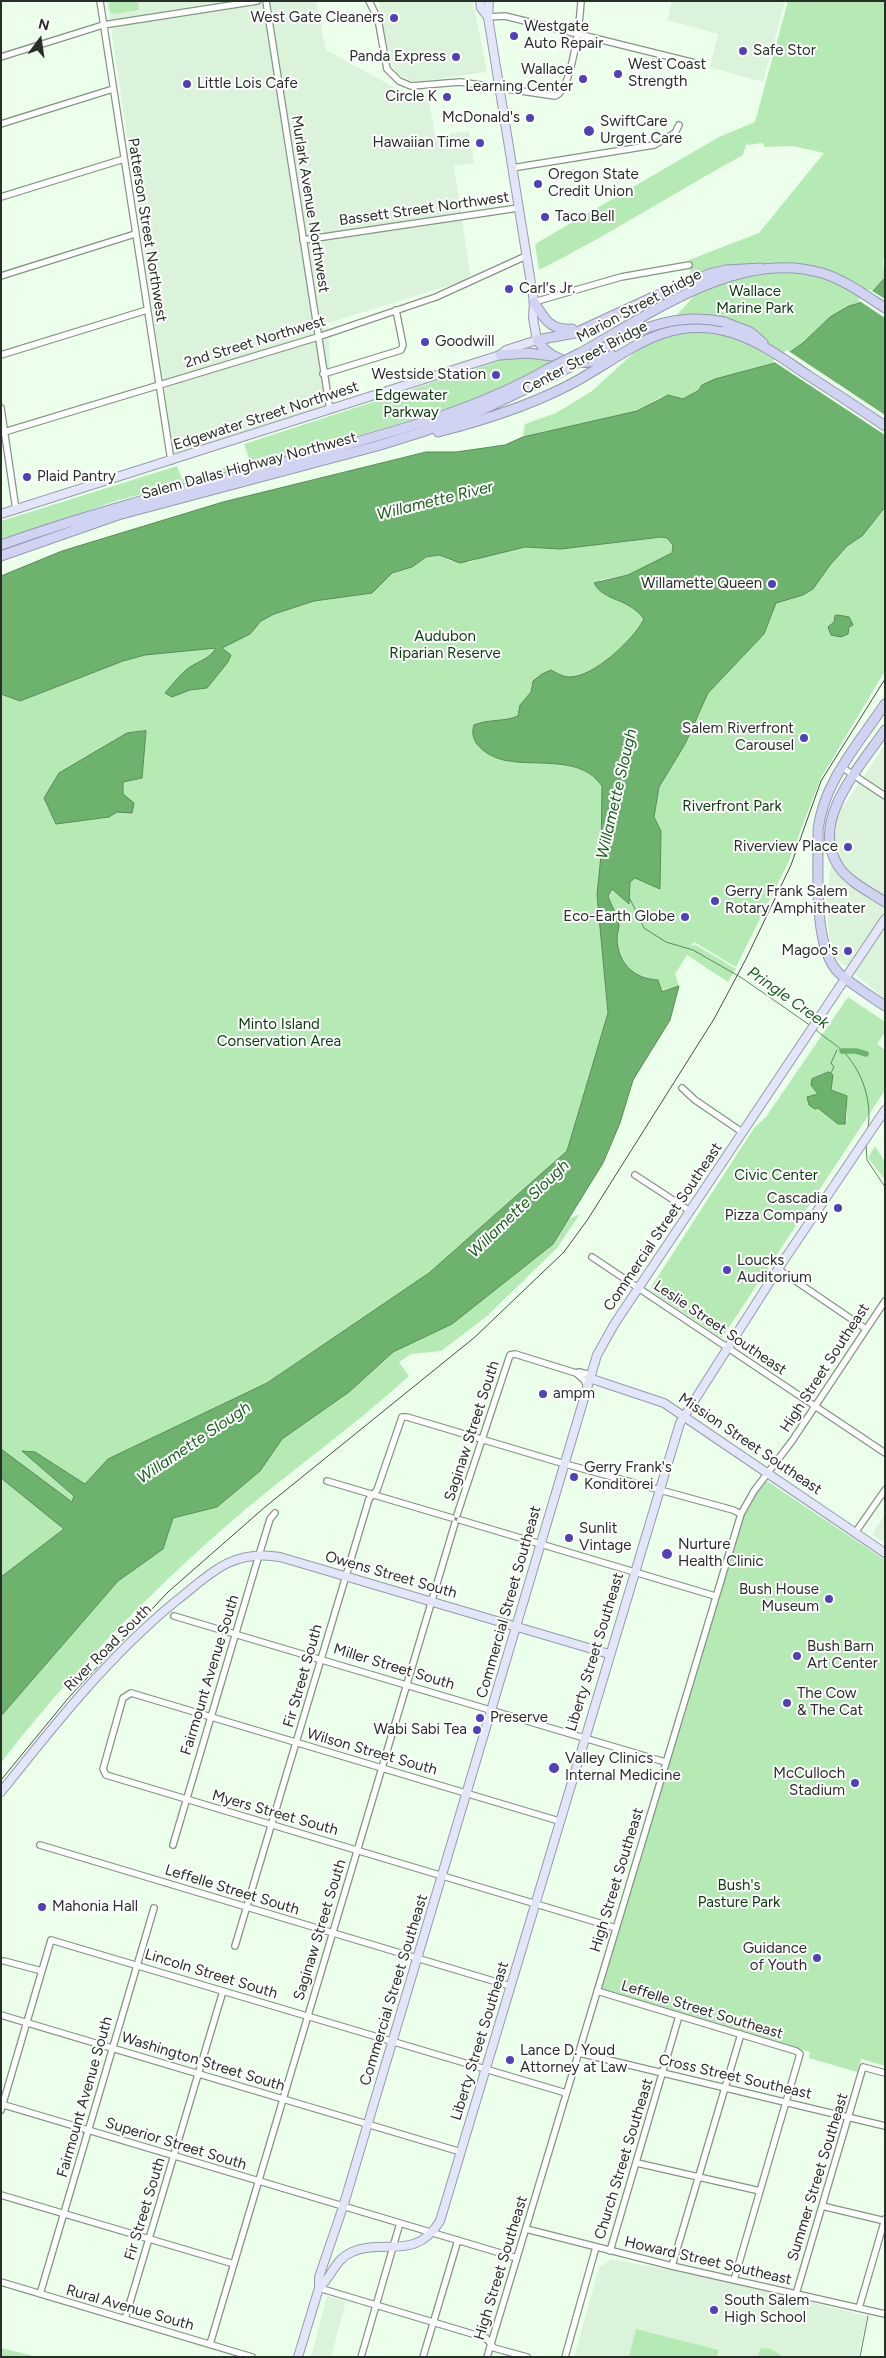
<!DOCTYPE html>
<html>
<head>
<meta charset="utf-8">
<style>
	body { margin:0 }
	#map { position:relative; width:886px; height:2358px; overflow:hidden; background:#ecffeb; font-family:Figtree,sans-serif }
	canvas { display:block }
	.frame { position:absolute; inset:0; border:2px solid #282f28; pointer-events:none }
	.north { position:absolute; left:15px; top:15px; width:50px; height:50px; -webkit-text-stroke:4px #fff; paint-order:stroke; rotate:14deg; font-size:14px; font-weight:700; line-height:20px; text-align:center; color:#282f28 }
	.north::after { content:''; display:block; margin:auto; width:18px; height:22px; background:#282f28; clip-path:polygon(50% 0,100% 100%,50% 72%,0 100%) }
</style>
</head>
<body>
<div id="map">
<canvas width="886" height="2358"></canvas>
<div class="frame"></div>
<div class="north">N</div>
</div>
<script>
const context = document.querySelector('canvas').getContext('2d');
context.lineJoin = 'round';
function paint(path, color) { context.fillStyle = color; context.fill(path, 'evenodd'); }
function strokePath(path, color, width, dash) { context.strokeStyle = color; context.lineWidth = width; context.lineCap = dash ? 'butt' : 'round'; context.setLineDash(dash || []); context.stroke(path); }
function label(font, color, halo, rows, align = 'center') {
  context.font = font + ' Figtree,sans-serif'; context.lineWidth = 4; context.setLineDash([]); context.textBaseline = 'middle'; context.strokeStyle = halo; context.fillStyle = color; for (const [text, x, y, turn = 0] of rows) {
    context.save(); context.translate(x, y); context.rotate((+turn || 0) * Math.PI / 180); context.textAlign = isNaN(turn) ? turn : align; if (halo) context.strokeText(text, 0, 0); context.fillText(text, 0, 0); context.restore();
  }
}
paint(new Path2D(`
	M 107,1 L 316,1 L 326,50 L 401,91 L 419,96 L 428,94 L 435,136 L 469,131 L 474,163 L 454,166 L 471,279 L 328,323 L 332,404 L 174,455 Z
	M 379,1 L 473,1 L 487,72 L 415,82 L 397,74 L 388,57 Z
	M 672,1 L 785,1 L 763,82 L 710,67 L 718,34 L 667,20 Z
	M 885,745 L 885,999 L 837,959 L 830,942 L 826,904 L 838,814 Z
	M 885,1514 L 885,1543 L 872,1534 Z
	M 611,2259 L 692,2274 L 867,2316 L 858,2357 L 574,2357 L 599,2268 Z
	M 327,2296 L 346,2301 L 331,2357 L 311,2357 Z`), '#dbf3da');
paint(new Path2D(`
	M 109,1 L 138,1 L 139,10 L 114,14 L 110,12 Z
	M 788,1 L 885,1 L 885,253 L 883,261 L 885,278 L 863,302 L 830,317 L 804,342 L 775,363 L 715,379 L 683,399 L 672,396 L 661,397 L 637,411 L 523,437 L 525,424 L 556,413 L 592,391 L 637,350 L 652,343 L 693,297 L 689,260 L 759,233 L 824,153 L 793,146 L 765,147 L 762,143 L 748,145 L 747,142 L 743,155 C 675,192 609,235 539,270 L 535,244 L 719,137 L 755,122 Z
	M 517,355 L 543,358 L 555,362 L 477,399 L 432,414 L 266,463 L 119,500 L 1,540 L 1,521 L 177,466 L 182,479 L 250,461 L 244,444 Z
	M 885,507 L 885,671 L 821,778 L 788,863 L 736,967 L 694,942 L 691,946 L 696,945 L 736,969 L 728,982 L 687,955 L 675,974 L 679,986 L 662,993 L 658,980 C 633,979 617,963 617,937 C 617,934 619,929 619,926 C 618,916 611,905 608,896 L 612,888 L 629,904 L 630,882 L 635,878 L 660,889 L 661,831 L 654,817 L 659,787 L 685,744 L 708,693 L 764,634 L 776,603 L 803,595 L 813,589 L 830,565 L 847,546 L 856,541 Z
	M 661,537 L 667,538 L 673,544 L 672,553 L 628,575 L 600,580 L 607,596 C 623,601 634,605 644,619 C 634,639 593,678 569,677 C 564,677 556,673 551,670 L 531,686 L 531,692 L 520,705 L 518,716 L 497,721 L 509,762 C 538,762 584,759 602,786 L 601,855 L 597,895 L 608,1013 L 567,1151 L 429,1273 L 267,1383 L 108,1459 L 64,1529 L 1,1577 L 1,694 L 20,701 L 123,661 L 145,655 L 216,647 L 250,634 L 261,621 L 274,614 L 314,601 L 371,593 L 392,573 L 412,567 L 426,557 L 439,555 L 451,561 L 471,562 L 486,555 L 525,547 L 561,549 Z
	M 848,997 L 885,1022 L 885,1032 L 877,1044 L 885,1050 L 885,1090 L 722,1338 L 653,1292 L 651,1287 L 754,1128 L 766,1117 ZM 827,1074 L 833,1075 L 831,1090 C 848,1099 847,1102 847,1121 L 816,1108 L 810,1096 L 818,1094 L 811,1085 L 812,1079 Z
	M 875,1146 L 885,1162 L 885,1180 L 868,1158 Z
	M 580,1214 L 557,1248 L 486,1317 L 441,1351 L 411,1354 L 399,1362 L 409,1376 C 350,1430 285,1474 225,1527 C 145,1597 66,1678 1,1763 L 1,1716 L 118,1581 L 163,1549 L 173,1518 L 217,1507 L 260,1471 L 282,1439 L 349,1392 L 393,1352 L 452,1324 L 553,1244 L 569,1219 Z
	M 767,1481 L 885,1560 L 885,2066 L 861,2059 L 857,2072 L 809,2058 L 810,2052 L 606,1992 L 602,1988 L 743,1515 L 754,1496 Z
	M 636,2329 L 719,2350 L 717,2357 L 629,2357 Z
	M 1,2348 L 37,2357 L 1,2357 Z
	M 761,2348 L 771,2349 L 784,2357 L 758,2357 Z`), '#b6eab5');
const water = new Path2D(`
	M 885,278 L 885,507 L 862,536 L 847,546 L 830,565 L 813,589 L 803,595 L 776,603 L 764,634 L 708,693 L 685,744 L 659,787 L 654,817 L 661,831 L 660,889 L 635,878 L 630,882 L 629,904 L 612,889 L 608,896 C 611,905 618,916 619,926 C 619,929 617,933 617,937 C 617,963 634,979 658,980 L 662,992 L 679,986 L 670,1020 L 633,1080 L 620,1123 L 603,1163 L 553,1244 L 452,1324 L 393,1352 L 349,1392 L 282,1439 L 260,1471 L 217,1507 L 173,1518 L 163,1549 L 118,1581 L 1,1716 L 1,1577 L 64,1529 L 1,1478 L 1,1449 L 72,1502 L 74,1496 L 22,1451 L 35,1452 L 85,1484 L 108,1459 L 267,1383 L 429,1273 L 567,1151 L 608,1013 L 597,895 L 601,855 L 602,786 C 582,756 539,766 509,761 C 492,759 467,745 474,725 C 488,719 504,722 518,716 L 520,705 L 531,692 L 533,681 L 542,674 L 551,670 C 556,673 564,677 569,677 C 593,678 634,639 644,619 C 628,597 604,602 594,583 L 628,575 L 672,553 L 673,545 L 667,538 L 661,537 L 561,549 L 525,547 L 460,563 L 439,555 L 426,557 L 412,567 L 392,573 L 372,593 L 314,601 L 274,614 L 261,621 L 250,634 L 222,648 L 231,655 L 228,662 L 207,688 L 190,690 L 172,697 L 165,693 C 172,685 182,672 190,667 C 201,660 209,659 216,648 L 145,655 L 123,661 L 20,701 L 1,694 L 1,576 L 62,551 L 223,502 L 426,452 L 456,452 L 505,445 L 523,437 L 637,411 L 668,395 L 683,399 L 699,390 L 702,385 L 715,379 L 775,363 L 804,342 L 830,317 L 849,306 L 863,302 Z
	M 838,615 L 849,617 L 853,625 L 849,627 L 848,634 L 841,637 L 831,635 L 828,627 L 834,622 L 835,616 Z
	M 146,731 L 142,778 L 123,782 L 123,794 L 134,803 L 132,813 L 117,812 L 109,817 L 56,824 L 44,798 L 59,773 L 127,733 Z
	M 829,1072 L 833,1075 L 831,1090 L 847,1096 L 845,1124 L 838,1124 L 818,1108 L 815,1109 L 809,1105 L 807,1097 L 818,1094 L 811,1085 L 812,1079 Z`);
paint(water, '#6eb36d');
strokePath(water, '#598b58', 1);
paint(new Path2D(`
	M 869,289 L 885,299 L 885,318 L 858,300 Z
	M 787,350 L 885,415 L 885,435 L 773,361 Z`), '#ecffeb');
strokePath(new Path2D(`
	M 630,899 L 644,928 L 666,942 L 693,950 L 742,978 L 811,1026
	M 816,1030 C 826,1039 841,1047 849,1058 C 864,1077 872,1104 868,1128
	M 831,1073 L 834,1067 L 831,1063 L 837,1050
	M 866,1144 L 867,1160 L 885,1187
	M 860,2357 L 868,2316`), '#598b58', 1);
strokePath(new Path2D(`
	M 842,1051 L 856,1051 L 866,1054`), '#6eb36d', 5.5);
const minor = new Path2D(`
	M 100,1 L 171,461
	M 266,1 L 330,410
	M 369,1 L 378,19 L 387,69 L 399,81 L 411,86 L 460,82 L 555,96 C 572,91 580,19 581,1
	M 488,17 L 505,16 L 695,63
	M 1,57 L 103,25 L 257,1
	M 1,124 L 113,89
	M 512,168 L 654,145 L 675,133 L 679,125
	M 1,197 L 124,159
	M 303,240 L 518,208
	M 1,276 L 135,234
	M 534,302 L 621,277 L 689,265
	M 1,355 L 147,310
	M 323,374 L 401,350 L 403,345 L 396,310
	M 1,408 L 16,510
	M 1,433 L 318,337 L 436,297 L 526,256
	M 843,768 L 885,796
	M 682,1088 L 695,1100 L 742,1132
	M 635,1175 L 690,1211
	M 592,1257 L 885,1453
	M 778,1269 L 866,1329
	M 576,1373 L 584,1380 L 587,1386
	M 327,1481 L 452,1518
	M 457,1515 L 510,1355 L 515,1354 L 576,1373 L 579,1372 L 587,1374 L 589,1378
	M 460,1520 L 715,1596
	M 855,1533 L 885,1490
	M 174,1616 L 665,1762
	M 559,1821 L 131,1693 L 123,1698 L 103,1769 L 106,1775 L 616,1928
	M 40,1845 L 510,1986
	M 173,1845 L 259,1555 L 270,1519 L 275,1513
	M 235,1946 L 369,1499 L 377,1490 L 402,1417 L 407,1417 L 558,1462 L 733,1510 L 741,1514
	M 4,1961 L 42,1971
	M 597,1991 L 796,2051 L 800,2054 L 734,2280
	M 1,2015 L 461,2152
	M 579,2053 L 885,2126
	M 1,2104 L 517,2258
	M 1,2110 L 51,1940 L 566,2093
	M 637,2163 L 760,2191
	M 1,2195 L 234,2264
	M 822,2206 L 885,2221
	M 526,2229 L 672,2266 L 885,2314
	M 610,2251 L 679,2016
	M 672,2266 L 741,2034
	M 1,2282 L 252,2357
	M 319,2288 L 486,2338 L 494,2348 L 527,2357
	M 40,2294 L 154,1908
	M 796,2294 L 863,2067 L 885,2073
	M 859,2308 L 885,2219
	M 125,2319 L 223,1991
	M 210,2344 L 455,1523
	M 361,2357 L 400,2223
	M 423,2357 L 458,2240
	M 487,2357 L 741,1514 L 754,1491 L 792,1441 L 885,1301
	M 565,2357 L 596,2247`);
const major = new Path2D(`
	M 480,1 L 481,8 L 488,17
	M 1,514 L 500,355 L 506,350 L 537,340 L 533,318 L 534,302 L 488,17 L 489,1
	M 589,1378 L 664,1403 L 885,1553
	M 1,1792 C 55,1724 109,1656 176,1601 C 193,1588 209,1572 228,1563 C 245,1555 263,1554 280,1557 L 609,1654
	M 319,2288 C 332,2277 334,2260 352,2252 C 383,2238 415,2262 440,2221 L 680,1423 L 778,1269 L 885,1110
	M 298,2357 L 319,2288 L 319,2277 L 343,2207 L 597,1355 L 615,1323 L 885,919`);
const highway = new Path2D(`
	M 534,302 C 544,319 551,331 572,329
	M 724,322 L 750,332 L 763,343
	M 580,353 C 649,315 739,248 822,273 C 845,280 865,295 885,308
	M 500,355 L 528,353 L 552,356
	M 612,355 C 585,368 554,365 537,340 L 575,333 L 653,297 L 709,274 L 726,270 L 761,268
	M 438,432 C 481,421 523,408 563,388 C 621,360 662,311 733,333 C 761,342 785,360 809,376 C 834,392 860,409 885,426
	M 1,545 C 105,508 211,482 317,453 C 396,431 477,410 548,369
	M 1,556 L 118,515 L 377,446 L 422,432 L 484,409 L 557,374
	M 885,704 C 859,743 823,783 818,830 C 819,867 812,945 838,972 C 852,985 869,995 885,1006
	M 885,730 C 860,767 808,822 839,867 C 849,882 870,892 885,902`);
strokePath(minor, '#849583', 8);
strokePath(major, '#969aac', 10);
strokePath(highway, '#969aac', 11);
strokePath(minor, '#fff', 5.5);
strokePath(major, '#e3e5f8', 8);
strokePath(highway, '#d1d3f3', 9);
strokePath(new Path2D(`
	M 1,1780 L 70,1696 L 168,1592 L 265,1507 L 475,1337 L 564,1252 L 588,1219 L 714,1019 L 746,959 L 791,865 L 821,781 L 885,679`), '#464f46', 1);
const highwayBridge = new Path2D(`
	M 548,369 L 580,353
	M 557,374 C 612,345 659,308 724,322`);
strokePath(highwayBridge, '#969aac', 11, []);
strokePath(highwayBridge, '#d1d3f3', 9);
for (const [x, y, r, color] of [
	[394,18,5,"#5141b9"],
	[514,36,5,"#5141b9"],
	[743,51,5,"#5141b9"],
	[456,57,5,"#5141b9"],
	[618,74,5,"#5141b9"],
	[583,79,5,"#5141b9"],
	[187,84,5,"#5141b9"],
	[447,97,5,"#5141b9"],
	[530,118,5,"#5141b9"],
	[589,131,6,"#5141b9"],
	[480,143,5,"#5141b9"],
	[538,184,5,"#5141b9"],
	[545,217,5,"#5141b9"],
	[509,289,5,"#5141b9"],
	[425,342,5,"#5141b9"],
	[496,375,5,"#5141b9"],
	[27,477,5,"#5141b9"],
	[772,584,5,"#5141b9"],
	[804,738,5,"#5141b9"],
	[848,847,5,"#5141b9"],
	[715,901,5,"#5141b9"],
	[685,917,5,"#5141b9"],
	[848,951,5,"#5141b9"],
	[838,1208,5,"#5141b9"],
	[727,1270,5,"#5141b9"],
	[543,1394,5,"#5141b9"],
	[574,1477,5,"#5141b9"],
	[569,1538,5,"#5141b9"],
	[667,1554,6,"#5141b9"],
	[829,1599,5,"#5141b9"],
	[797,1656,5,"#5141b9"],
	[787,1703,5,"#5141b9"],
	[480,1718,5,"#5141b9"],
	[477,1730,5,"#5141b9"],
	[554,1768,6,"#5141b9"],
	[855,1783,5,"#5141b9"],
	[42,1907,5,"#5141b9"],
	[817,1958,5,"#5141b9"],
	[510,2060,5,"#5141b9"],
	[714,2310,5,"#5141b9"]
]) { const dot = new Path2D(); dot.arc(x, y, r, 0, 2 * Math.PI); context.fillStyle = color; context.fill(dot); strokePath(dot, '#fff', 2); }
label('15px', '#282f28', '#fff', [
	["West Gate Cleaners",384,18,"right"],
	["Westgate",524,27],
	["Auto Repair",524,44],
	["Safe Stor",753,51],
	["Panda Express",446,57,"right"],
	["West Coast",628,65],
	["Strength",628,82],
	["Wallace",573,70,"right"],
	["Learning Center",573,87,"right"],
	["Little Lois Cafe",197,84],
	["Circle K",437,97,"right"],
	["McDonald's",520,118,"right"],
	["SwiftCare",600,122],
	["Urgent Care",600,139],
	["Hawaiian Time",470,143,"right"],
	["Oregon State",548,175],
	["Credit Union",548,192],
	["Taco Bell",555,217],
	["Carl's Jr.",519,289],
	["Goodwill",435,342],
	["Westside Station",486,375,"right"],
	["Plaid Pantry",37,477],
	["Willamette Queen",762,584,"right"],
	["Salem Riverfront",794,729,"right"],
	["Carousel",794,746,"right"],
	["Riverview Place",838,847,"right"],
	["Gerry Frank Salem",725,892],
	["Rotary Amphitheater",725,909],
	["Eco-Earth Globe",675,917,"right"],
	["Magoo's",838,951,"right"],
	["Cascadia",828,1199,"right"],
	["Pizza Company",828,1216,"right"],
	["Loucks",737,1261],
	["Auditorium",737,1278],
	["ampm",553,1394],
	["Gerry Frank's",584,1468],
	["Konditorei",584,1485],
	["Sunlit",579,1529],
	["Vintage",579,1546],
	["Nurture",678,1545],
	["Health Clinic",678,1562],
	["Bush House",819,1590,"right"],
	["Museum",819,1607,"right"],
	["Bush Barn",807,1647],
	["Art Center",807,1664],
	["The Cow",797,1694],
	["& The Cat",797,1711],
	["Preserve",490,1718],
	["Wabi Sabi Tea",467,1730,"right"],
	["Valley Clinics",565,1759],
	["Internal Medicine",565,1776],
	["McCulloch",845,1774,"right"],
	["Stadium",845,1791,"right"],
	["Mahonia Hall",52,1907],
	["Guidance",807,1949,"right"],
	["of Youth",807,1966,"right"],
	["Lance D. Youd",520,2051],
	["Attorney at Law",520,2068],
	["South Salem",724,2301],
	["High School",724,2318]
], 'left');
label('15px', '#282f28', '#fff', [
	["Murlark Avenue Northwest",310,204,81],
	["Bassett Street Northwest",424,209,-8],
	["Patterson Street Northwest",147,230,81],
	["Marion Street Bridge",639,306,-28],
	["2nd Street Northwest",255,342,-17],
	["Center Street Bridge",585,358,-28],
	["Edgewater Street Northwest",266,416,-18],
	["Salem Dallas Highway Northwest",249,466,-15],
	["Commercial Street Southeast",663,1227,-56],
	["Leslie Street Southeast",720,1328,34],
	["High Street Southeast",825,1368,-57],
	["Saginaw Street South",472,1431,-72],
	["Mission Street Southeast",750,1444,34],
	["Owens Street South",391,1575,16],
	["Commercial Street Southeast",509,1602,-74],
	["River Road South",108,1648,-45],
	["Liberty Street Southeast",595,1652,-73],
	["Miller Street South",394,1667,17],
	["Fairmount Avenue South",210,1675,-73],
	["Fir Street South",303,1676,-74],
	["Wilson Street South",372,1752,16],
	["Myers Street South",275,1813,16],
	["High Street Southeast",617,1880,-73],
	["Leffelle Street South",232,1890,17],
	["Saginaw Street South",320,1930,-73],
	["Lincoln Street South",211,1974,17],
	["Commercial Street Southeast",394,1990,-73],
	["Leffelle Street Southeast",702,2010,17],
	["Liberty Street Southeast",480,2041,-73],
	["Washington Street South",203,2062,17],
	["Cross Street Southeast",735,2077,13],
	["Fairmount Avenue South",85,2097,-74],
	["Superior Street South",176,2144,17],
	["Church Street Southeast",624,2159,-73],
	["Summer Street Southeast",818,2177,-73],
	["Fir Street South",145,2209,-73],
	["Howard Street Southeast",708,2261,13],
	["High Street Southeast",501,2268,-73],
	["Rural Avenue South",130,2308,16]
]);
label('15px', '#083b0c', '#fff', [
	["Wallace",755,292],
	["Marine Park",755,309],
	["Edgewater",411,396],
	["Parkway",411,413],
	["Audubon",445,637],
	["Riparian Reserve",445,654],
	["Riverfront Park",732,807],
	["Minto Island",279,1025],
	["Conservation Area",279,1042],
	["Civic Center",776,1176],
	["Bush's",739,1886],
	["Pasture Park",739,1903]
]);
label('italic 16px', '#19601e', '#fff', [
	["Willamette River",435,501,-14],
	["Willamette Slough",617,794,-77],
	["Pringle Creek",788,998,35],
	["Willamette Slough",519,1209,-44],
	["Willamette Slough",194,1443,-34]
]);
</script>
</body>
</html>
